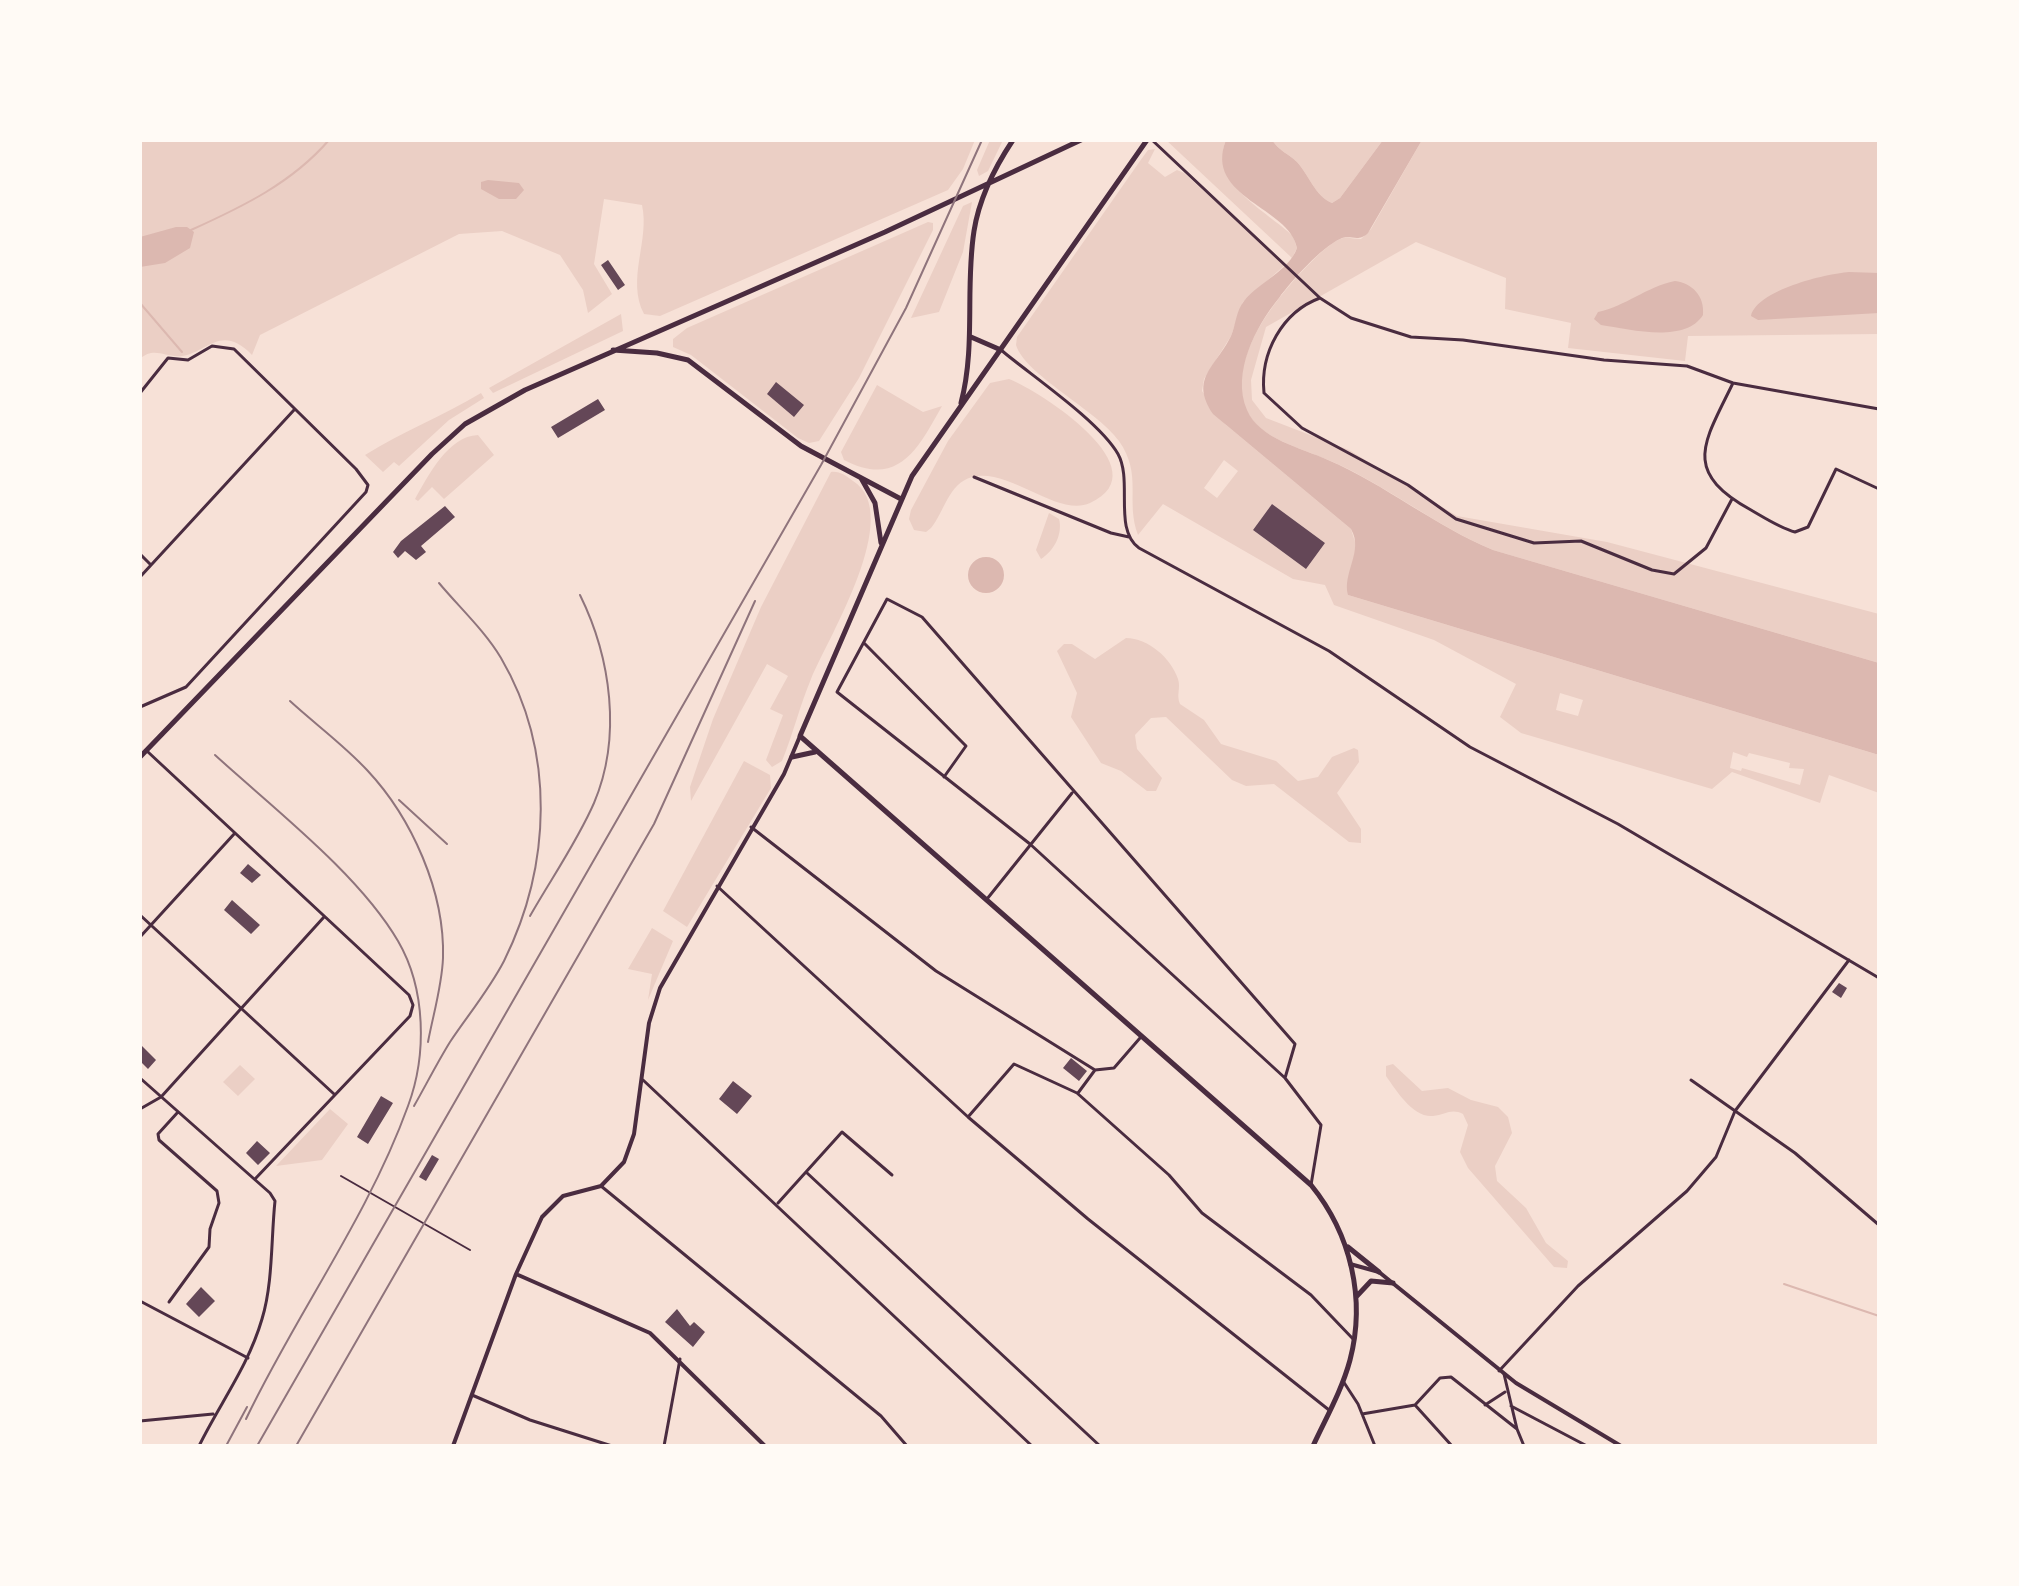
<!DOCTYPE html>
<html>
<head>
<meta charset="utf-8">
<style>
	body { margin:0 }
	#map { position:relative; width:2019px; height:1586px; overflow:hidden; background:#f7e1d7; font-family:"PT Sans",sans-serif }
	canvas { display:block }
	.frame { position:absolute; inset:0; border:142px solid #fffaf5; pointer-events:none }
</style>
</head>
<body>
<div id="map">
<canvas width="2019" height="1586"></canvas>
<div class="frame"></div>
</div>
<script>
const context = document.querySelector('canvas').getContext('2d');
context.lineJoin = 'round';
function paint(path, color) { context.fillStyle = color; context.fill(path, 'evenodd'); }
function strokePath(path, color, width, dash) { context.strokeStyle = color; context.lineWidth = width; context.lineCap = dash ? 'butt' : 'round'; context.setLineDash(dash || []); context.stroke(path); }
paint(new Path2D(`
	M 140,140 L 975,140 L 963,169 L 948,190 L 660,316 L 644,314 C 626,279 650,241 642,205 L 604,199 L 594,264 L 612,294 L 588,313 L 583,290 L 560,255 L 502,231 L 459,234 L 260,335 L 252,355 C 221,323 207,353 182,356 C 165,358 154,346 140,359 Z
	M 990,140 L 1003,140 L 988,171 L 979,176 L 977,170 Z
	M 1166,140 L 1226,140 C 1209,184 1267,211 1293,236 L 1297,248 L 1292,258 Z
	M 1272,140 L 1383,140 L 1340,198 L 1332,203 C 1315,196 1309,175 1297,162 C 1288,153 1280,152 1272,140 Z
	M 1422,140 L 1879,140 L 1879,334 L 1688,336 L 1685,361 L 1568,348 L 1571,323 L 1505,309 L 1506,278 L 1416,242 L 1266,327 L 1251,380 L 1252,400 L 1266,418 L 1349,450 L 1457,516 L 1607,542 L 1879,614 L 1879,663 L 1493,550 C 1433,525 1382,481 1321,457 C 1297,447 1262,438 1248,414 C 1228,378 1255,329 1277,301 C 1288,286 1326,242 1343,238 C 1349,237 1355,239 1361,239 L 1371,229 Z
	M 1155,149 L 1148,163 L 1165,177 L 1177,170 L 1184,173 L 1285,265 L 1243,302 L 1231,336 L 1204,379 L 1202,391 L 1225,424 L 1351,529 L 1356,545 L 1348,595 L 1879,755 L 1879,793 L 1829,775 L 1820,803 L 1732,772 L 1712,789 L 1521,733 L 1500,717 L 1516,684 L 1434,640 L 1334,605 L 1325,585 L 1293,579 L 1163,504 L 1138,535 C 1125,501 1143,475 1119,441 C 1098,411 1025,375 1016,345 L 1017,337 L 1140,161 L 1148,150 ZM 1224,460 L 1238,471 L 1217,498 L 1204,488 ZM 1272,504 L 1325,543 L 1306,569 L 1253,530 ZM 1560,693 L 1583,700 L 1578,716 L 1556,710 ZM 1733,752 L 1747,757 L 1749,753 L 1790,763 L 1789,768 L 1804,769 L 1800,785 L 1742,768 L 1741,771 L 1730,768 Z
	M 972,202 L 963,252 L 939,312 L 911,318 L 963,206 Z
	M 928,222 L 933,223 L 933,230 L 859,378 L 819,441 L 809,443 L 798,438 L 691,355 L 673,347 L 673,339 L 687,328 Z
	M 621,314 L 623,331 L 493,393 L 489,388 Z
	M 1009,379 C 1040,391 1163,470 1090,503 C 1058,518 1009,467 972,477 C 948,484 945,511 931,528 L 926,532 L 914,530 L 909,519 L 911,510 L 948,441 L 990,383 Z
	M 877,385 L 923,412 L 942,406 C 919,447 899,489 844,460 L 841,452 Z
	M 481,393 L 484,398 L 449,420 L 399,466 L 394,462 L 383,472 L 365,455 C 403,431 443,416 481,393 Z
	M 478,435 L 494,455 L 444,499 L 432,487 L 418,501 L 415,499 C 428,476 448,436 478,435 Z
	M 831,472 C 840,471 846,476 853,481 C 905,514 828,638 811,679 C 800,705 793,734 782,761 L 772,767 L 766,760 L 783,715 L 770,709 L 788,676 L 767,664 L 691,801 L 690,787 L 713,719 L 761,607 Z
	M 1049,513 L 1059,519 C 1063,534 1054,551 1041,559 L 1036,550 Z
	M 1126,638 C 1148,638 1171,658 1178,679 C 1181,688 1176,695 1180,704 L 1204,720 L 1221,744 L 1276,761 L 1298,781 L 1318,777 L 1332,757 L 1354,748 L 1358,750 L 1359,762 L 1337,793 L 1361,829 L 1361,843 L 1349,842 L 1274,784 L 1246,786 L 1232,780 L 1166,717 L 1151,718 L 1135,735 L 1137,749 L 1162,778 L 1156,791 L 1147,791 L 1121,771 L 1101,763 L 1071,717 L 1077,693 L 1057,651 L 1064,644 L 1072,644 L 1095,659 Z
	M 744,761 L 770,775 L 771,788 L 687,927 L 663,911 Z
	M 652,928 L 673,941 L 648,1000 L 652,974 L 628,969 Z
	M 1393,1064 L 1422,1091 L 1448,1088 L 1471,1100 L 1498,1107 L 1508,1117 L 1512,1133 L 1495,1166 L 1497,1181 L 1526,1208 L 1546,1243 L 1568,1261 L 1567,1268 L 1554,1267 L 1468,1168 L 1460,1152 L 1468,1125 L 1463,1114 C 1451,1108 1445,1115 1433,1116 C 1413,1118 1396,1090 1386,1076 L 1386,1066 Z
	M 240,1065 L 255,1079 L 238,1096 L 223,1082 Z
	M 330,1109 L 348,1124 L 322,1160 L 276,1166 Z`), '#ebcfc5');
paint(new Path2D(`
	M 1226,140 L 1272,140 C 1280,152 1288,153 1297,162 C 1309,175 1315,196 1332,203 L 1340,198 L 1383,140 L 1422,140 L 1368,233 C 1358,243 1351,234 1340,239 C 1322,247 1291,281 1279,298 C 1256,326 1231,373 1247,410 C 1259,439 1302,448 1328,460 C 1386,485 1435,526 1493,550 L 1879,663 L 1879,755 L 1348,595 C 1342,573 1364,551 1351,529 L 1213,414 C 1189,378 1216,367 1231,336 C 1236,324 1236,311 1244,301 C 1259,282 1289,271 1297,248 C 1290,207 1203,198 1226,140 Z
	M 488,180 L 519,183 L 524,190 L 516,199 L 499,199 L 481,189 L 481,182 Z
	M 176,227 L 187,227 L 194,232 L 190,248 L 165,263 L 140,267 L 140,237 Z
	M 1849,272 L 1879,273 L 1879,313 L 1758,320 L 1751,316 C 1757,290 1825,274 1849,272 Z
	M 1675,281 C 1692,283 1705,296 1703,315 C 1685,344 1629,329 1601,325 L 1594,319 L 1598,312 C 1626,306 1646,287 1675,281 Z
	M968 575a18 18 0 1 1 36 0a18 18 0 1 1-36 0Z`), '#dcb8b0');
strokePath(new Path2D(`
	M 191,230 C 242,207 292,183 329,140
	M 140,303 L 182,352
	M 1784,1284 L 1879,1316`), '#dcb8b0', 2);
paint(new Path2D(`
	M 608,260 L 625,285 L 618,290 L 601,265 Z
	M 776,382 L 804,405 L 794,417 L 767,394 Z
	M 598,399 L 605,410 L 558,438 L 551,427 Z
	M 1272,504 L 1325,543 L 1306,569 L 1253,530 Z
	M 445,506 L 455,517 L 421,546 L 426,552 L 416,560 L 405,551 L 398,558 L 393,552 L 401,541 Z
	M 248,864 L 261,875 L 252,883 L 240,873 Z
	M 232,900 L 260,925 L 251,934 L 224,910 Z
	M 1839,983 L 1847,988 L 1841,998 L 1832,992 Z
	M 140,1044 L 156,1060 L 148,1069 L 140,1061 Z
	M 1071,1058 L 1087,1071 L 1079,1081 L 1063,1068 Z
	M 733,1081 L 752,1096 L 737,1114 L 719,1099 Z
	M 381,1096 L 393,1103 L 368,1144 L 357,1137 Z
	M 257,1141 L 270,1153 L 258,1165 L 246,1153 Z
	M 432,1155 L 439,1159 L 426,1181 L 419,1177 Z
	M 201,1287 L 215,1301 L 199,1317 L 186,1304 Z
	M 677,1309 L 690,1326 L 694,1322 L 705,1332 L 693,1347 L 665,1322 Z`), '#644757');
strokePath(new Path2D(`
	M 341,1176 L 470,1250`), '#4a2c40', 2);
strokePath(new Path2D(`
	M 1152,140 L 1320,298 L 1351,318 L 1411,337 L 1463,340 L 1604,360 L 1687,366 L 1733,383 L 1879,409
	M 1320,298 C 1282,312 1260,353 1264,393 L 1302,428 L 1408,485 L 1456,519 L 1534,543 L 1581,541 L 1652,570 L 1674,574 L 1706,548 L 1732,499
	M 1001,350 C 1032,376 1099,421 1118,454 C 1133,481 1113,529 1139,548 L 1329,651 L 1470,747 L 1618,824 L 1879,978
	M 1733,383 C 1704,443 1681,471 1751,510 C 1765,518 1780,528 1795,532 L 1808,527 L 1836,469 L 1879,489
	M 140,393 L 168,358 L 188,360 L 212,346 L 234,349 L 356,469 L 368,485 L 366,492 L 186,687 L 140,707
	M 974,477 L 1111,533 L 1129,537
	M 140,554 L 151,565
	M 140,577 L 294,410
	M 864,643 L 966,746 L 944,777
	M 148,752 L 409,995 L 413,1005 L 410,1016 L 255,1179
	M 751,827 L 936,971 L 1095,1070 L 1114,1068 L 1140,1038
	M 717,886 L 968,1117 L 1088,1219 L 1329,1410
	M 987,899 L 1072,793
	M 140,915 L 334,1094
	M 140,937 L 235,833
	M 140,1078 L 270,1193 L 275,1201 C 271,1239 273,1283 262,1319 C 248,1367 220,1403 199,1446
	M 1285,1078 L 1295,1044 L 922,617 L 887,599 L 837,692 L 1030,844 L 1285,1078 L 1321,1125 L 1311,1185
	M 643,1080 L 1032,1446
	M 1691,1080 L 1795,1153 L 1879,1225
	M 1078,1093 L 1095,1070
	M 140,1109 L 161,1097 L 324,917
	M 968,1117 L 1014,1064 L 1077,1093 L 1169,1175 L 1202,1213 L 1311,1295 L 1354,1340
	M 806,1172 L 1100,1446
	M 601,1186 L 881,1416 L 907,1446
	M 778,1203 L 842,1132 L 892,1175
	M 140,1301 L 248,1358
	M 169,1302 L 209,1247 L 210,1229 L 219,1203 L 217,1191 L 159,1140 L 158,1134 L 178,1112
	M 1499,1371 L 1578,1286 L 1687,1191 L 1716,1157 L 1735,1111 L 1849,960
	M 1504,1374 L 1517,1429
	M 1343,1381 L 1358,1404 L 1375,1446
	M 472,1395 L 530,1420 L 612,1446
	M 1415,1405 L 1440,1378 L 1451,1377 L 1517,1429 L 1524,1446
	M 1485,1405 L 1505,1392
	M 1511,1406 L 1587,1446
	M 1362,1414 L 1415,1405 L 1452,1446
	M 140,1421 L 213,1414
	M 664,1446 L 680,1359`), '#4a2c40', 3);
strokePath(new Path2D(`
	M 1350,1264 L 1379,1272 L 1516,1383 L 1621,1446
	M 516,1274 L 650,1333 L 765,1446
	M 453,1446 L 516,1274 L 542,1217 L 563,1196 L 601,1186 L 624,1162 L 634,1134 L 649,1023 L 660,988 L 784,774 L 800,736`), '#4a2c40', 4);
strokePath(new Path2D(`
	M 1147,140 L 912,476 L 800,736 L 1311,1185 C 1351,1234 1366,1299 1350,1360 C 1342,1390 1326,1418 1313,1446
	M 971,337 L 1001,350
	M 613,350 L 657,353 L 688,360 L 801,446 L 901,499
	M 961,403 C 976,346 965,288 974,231 C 979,199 995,167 1013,140
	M 861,478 L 875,503 L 881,543
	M 140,757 L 432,454 L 465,424 L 525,390 L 885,232 L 1081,140
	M 792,757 L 815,752
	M 1348,1247 L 1379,1272
	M 1356,1297 L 1371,1281 L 1393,1283`), '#4a2c40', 5);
strokePath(new Path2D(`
	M 290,701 C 315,724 344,745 367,770 C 412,818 445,892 443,958 C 442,986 433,1015 428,1042
	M 215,755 C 273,808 359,874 398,941 C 426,989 427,1055 408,1106 C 368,1217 296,1314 246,1419
	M 399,800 L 447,844
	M 530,916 C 551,879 577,842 594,803 C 622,737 611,658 580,595
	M 414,1106 C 426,1085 437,1063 450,1042 C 468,1015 489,990 504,961 C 551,866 556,752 501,658 C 485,631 459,607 439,583
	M 226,1446 L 247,1407
	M 257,1446 L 821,465 L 906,308 L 982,140
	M 296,1446 L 654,824 L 755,601`), '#8f747c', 2);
</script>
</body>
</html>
